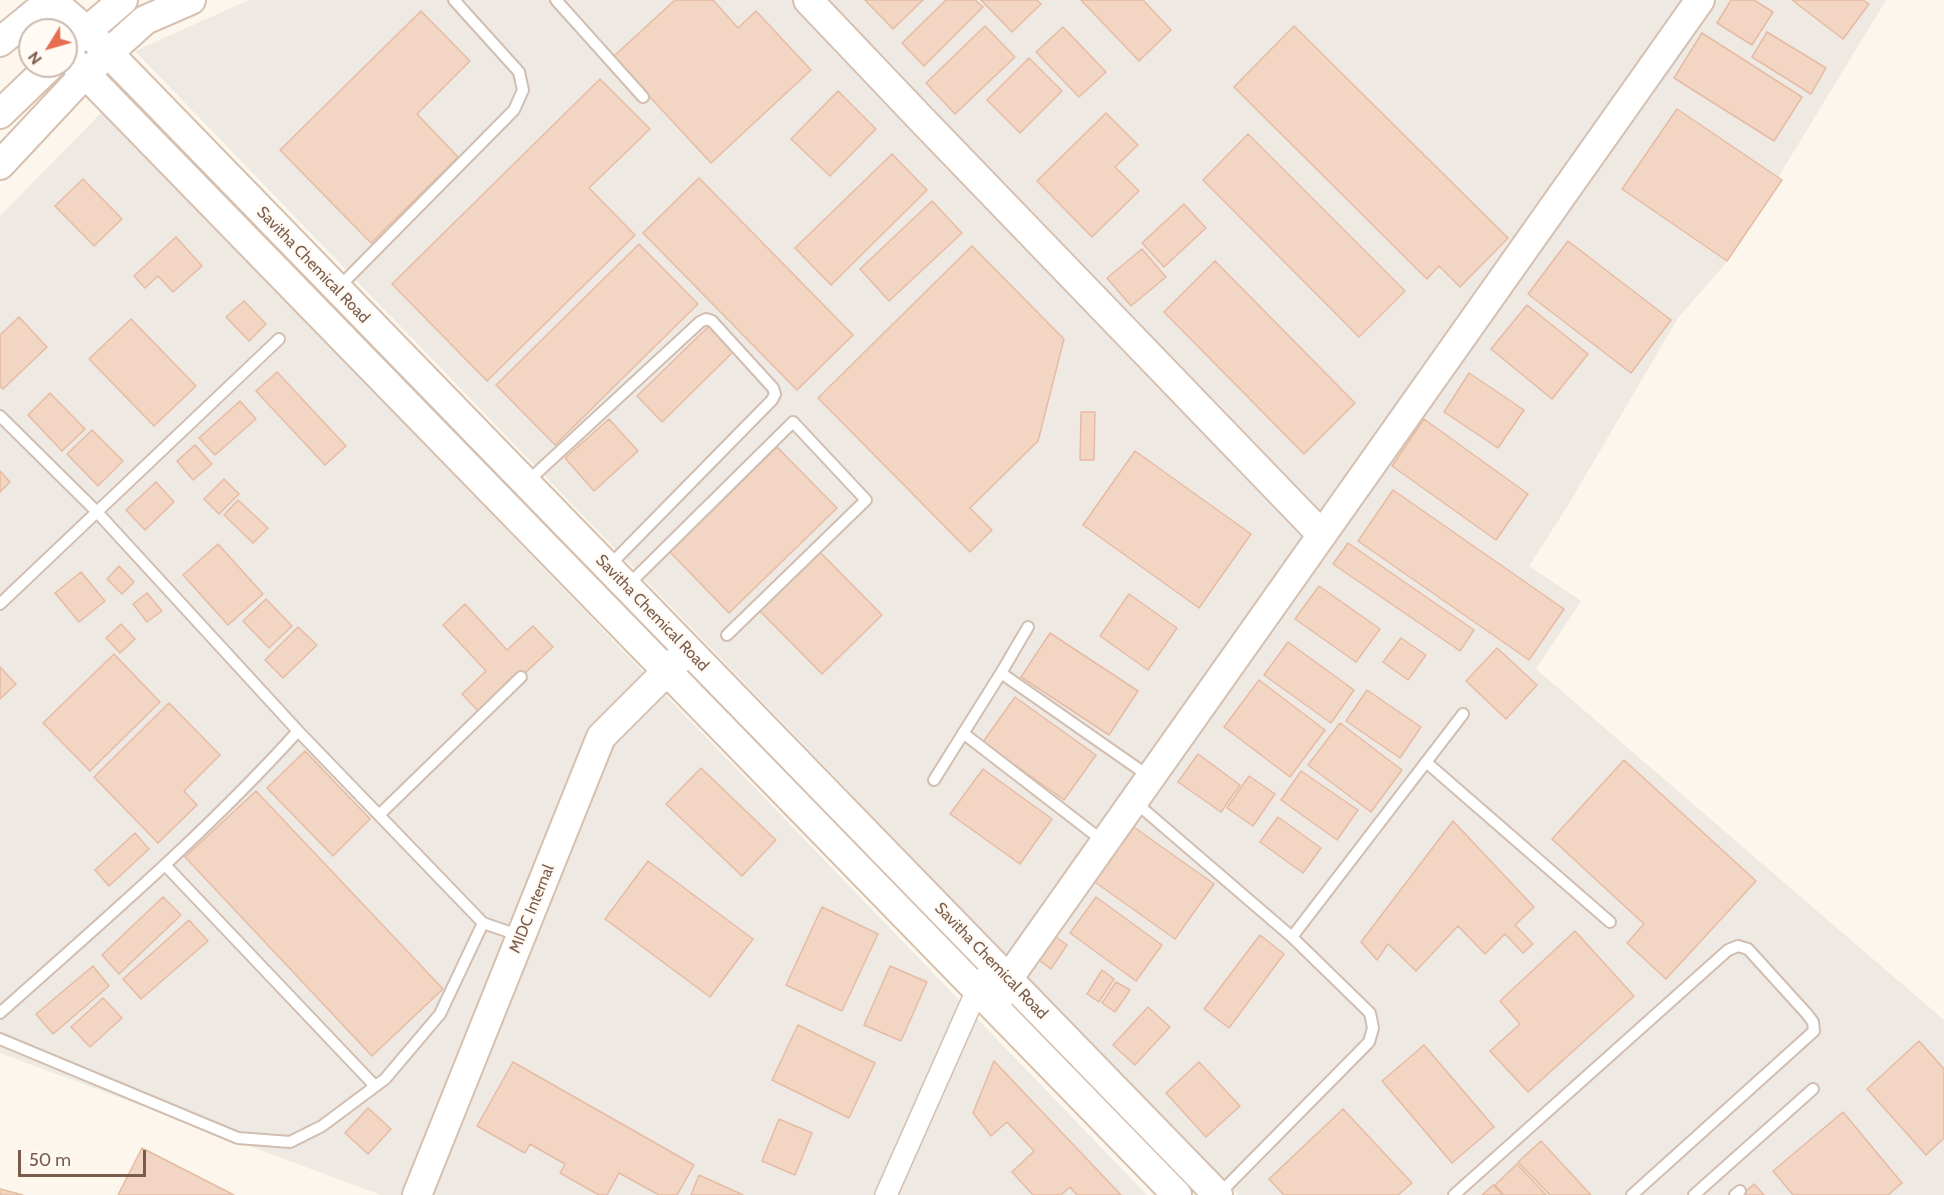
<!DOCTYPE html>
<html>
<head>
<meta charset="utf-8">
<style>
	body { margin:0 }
	#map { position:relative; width:1944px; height:1195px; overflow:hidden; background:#fdf6ec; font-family:Cabin,sans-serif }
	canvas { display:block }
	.north { position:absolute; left:18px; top:18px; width:60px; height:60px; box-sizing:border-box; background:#fffaf3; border:2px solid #cabbb1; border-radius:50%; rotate:233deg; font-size:16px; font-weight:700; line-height:24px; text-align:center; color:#7a5c4d }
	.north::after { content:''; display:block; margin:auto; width:21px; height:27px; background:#e76f51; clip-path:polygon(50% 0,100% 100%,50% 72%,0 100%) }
	.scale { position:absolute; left:18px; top:1150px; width:128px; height:27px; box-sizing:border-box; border:3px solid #7a5c4d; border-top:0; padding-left:8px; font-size:18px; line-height:21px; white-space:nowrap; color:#7a5c4d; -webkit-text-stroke:4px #fffaf3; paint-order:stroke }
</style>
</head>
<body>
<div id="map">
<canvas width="1944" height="1195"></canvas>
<div class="north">N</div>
<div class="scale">50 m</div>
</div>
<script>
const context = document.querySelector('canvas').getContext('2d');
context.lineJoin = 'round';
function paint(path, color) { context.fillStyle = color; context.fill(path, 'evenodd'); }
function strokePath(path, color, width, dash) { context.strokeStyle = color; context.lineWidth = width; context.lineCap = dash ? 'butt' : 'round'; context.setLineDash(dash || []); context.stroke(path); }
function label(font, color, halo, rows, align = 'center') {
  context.font = font + ' Cabin,sans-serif'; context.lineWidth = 4.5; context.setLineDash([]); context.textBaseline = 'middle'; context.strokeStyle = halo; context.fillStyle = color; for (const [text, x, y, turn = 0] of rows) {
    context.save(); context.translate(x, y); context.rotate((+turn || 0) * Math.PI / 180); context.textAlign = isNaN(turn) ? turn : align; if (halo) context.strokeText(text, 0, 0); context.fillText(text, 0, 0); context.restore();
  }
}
paint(new Path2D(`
	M 249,0 L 1886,0 L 1726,263 L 1678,318 L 1567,507 L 1529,566 L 1581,601 L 1536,669 L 1944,1020 L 1944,1195 L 1238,1195 L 135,51 Z
	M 103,111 L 1147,1195 L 381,1195 L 0,1053 L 0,216 Z`), '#efe9e4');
const building = new Path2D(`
	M 675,0 L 713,0 L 738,28 L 756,11 L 811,70 L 711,163 L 613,57 Z
	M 865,0 L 923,0 L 893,29 Z
	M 946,0 L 975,0 L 983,7 L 924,66 L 902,43 Z
	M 981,0 L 1037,0 L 1041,4 L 1012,32 Z
	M 1081,0 L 1143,0 L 1171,30 L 1139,61 Z
	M 1731,0 L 1754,0 L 1773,12 L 1752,45 L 1717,23 Z
	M 1792,0 L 1863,0 L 1869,4 L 1843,39 Z
	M 421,11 L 470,61 L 417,114 L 458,157 L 371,243 L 280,150 Z
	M 985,26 L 1015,57 L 955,114 L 926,83 Z
	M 1294,26 L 1508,238 L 1460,287 L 1439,266 L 1427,279 L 1234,87 Z
	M 1063,27 L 1106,72 L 1079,97 L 1036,52 Z
	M 1767,32 L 1826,68 L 1811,94 L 1752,57 Z
	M 1702,33 L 1802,97 L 1774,141 L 1674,78 Z
	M 1029,58 L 1062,91 L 1020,133 L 987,100 Z
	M 600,79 L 650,129 L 589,188 L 635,235 L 487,381 L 392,284 Z
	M 838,91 L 876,129 L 830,176 L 791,139 Z
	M 1677,109 L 1782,180 L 1727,261 L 1622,189 Z
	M 1106,113 L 1138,145 L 1115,167 L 1139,191 L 1092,237 L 1037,181 Z
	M 1248,134 L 1405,291 L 1359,337 L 1203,180 Z
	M 892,154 L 927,190 L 831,285 L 795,248 Z
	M 699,178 L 853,335 L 797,390 L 643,233 Z
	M 83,179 L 122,219 L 94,246 L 55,206 Z
	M 932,201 L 962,233 L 889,301 L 860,269 Z
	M 1184,204 L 1206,228 L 1164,267 L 1142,243 Z
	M 176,237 L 202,266 L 173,292 L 158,276 L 145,288 L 134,276 Z
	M 1568,241 L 1671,320 L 1631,373 L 1528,294 Z
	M 639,244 L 698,304 L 555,445 L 496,385 Z
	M 972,246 L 1064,339 L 1038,441 L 970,508 L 992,530 L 970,552 L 818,398 Z
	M 1142,249 L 1166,277 L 1131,306 L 1107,278 Z
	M 1215,261 L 1355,403 L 1304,454 L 1164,312 Z
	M 244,301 L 266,324 L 249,341 L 226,317 Z
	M 1527,305 L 1588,354 L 1552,399 L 1491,349 Z
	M 19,317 L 47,347 L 3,389 L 0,386 L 0,335 Z
	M 131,319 L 196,386 L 154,426 L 89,359 Z
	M 711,324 L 736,349 L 662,422 L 637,396 Z
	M 277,372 L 346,446 L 325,465 L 256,391 Z
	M 1469,373 L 1524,410 L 1498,448 L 1444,412 Z
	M 50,393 L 85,429 L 62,451 L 28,415 Z
	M 240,401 L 256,419 L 215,455 L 199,438 Z
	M 1081,412 L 1095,412 L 1094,460 L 1080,460 Z
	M 609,419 L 638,451 L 594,491 L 565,458 Z
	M 1424,419 L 1528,494 L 1496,540 L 1392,466 Z
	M 92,430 L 123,461 L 98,486 L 67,454 Z
	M 195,445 L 212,464 L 193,480 L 177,461 Z
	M 777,447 L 837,508 L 729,613 L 670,552 Z
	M 1135,451 L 1251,534 L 1199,608 L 1083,525 Z
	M 0,471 L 10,482 L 0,492 Z
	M 224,479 L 239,494 L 219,514 L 204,499 Z
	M 156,482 L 174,502 L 145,530 L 126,510 Z
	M 1393,490 L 1564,609 L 1529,660 L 1358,541 Z
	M 238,500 L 268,528 L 253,543 L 224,515 Z
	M 1348,543 L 1474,630 L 1460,651 L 1333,564 Z
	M 218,544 L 263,594 L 228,625 L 183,575 Z
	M 816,548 L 882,615 L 822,674 L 756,607 Z
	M 119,566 L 134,582 L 122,594 L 107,579 Z
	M 81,572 L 105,601 L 79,622 L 55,593 Z
	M 1319,586 L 1380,629 L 1356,662 L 1295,619 Z
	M 147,593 L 162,611 L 147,622 L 133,604 Z
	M 1129,594 L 1177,628 L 1148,670 L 1100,636 Z
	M 266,599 L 292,626 L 269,648 L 243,621 Z
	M 465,604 L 507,650 L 533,626 L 553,647 L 481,714 L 462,694 L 486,671 L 443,625 Z
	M 121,624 L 135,639 L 120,653 L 106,638 Z
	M 298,627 L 317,645 L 283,678 L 265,660 Z
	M 1050,633 L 1138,691 L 1109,735 L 1021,677 Z
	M 1401,638 L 1426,655 L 1408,680 L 1383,662 Z
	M 1288,642 L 1354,690 L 1331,723 L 1264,675 Z
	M 1497,648 L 1537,685 L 1506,719 L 1466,681 Z
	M 114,654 L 160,702 L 90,771 L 43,723 Z
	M 0,667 L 16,684 L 0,699 Z
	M 1259,680 L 1325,730 L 1290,777 L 1224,727 Z
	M 1367,690 L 1421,727 L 1400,758 L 1346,721 Z
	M 1015,697 L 1096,755 L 1064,800 L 983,742 Z
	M 169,703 L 220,755 L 184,791 L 197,805 L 158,843 L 94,777 Z
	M 1340,723 L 1402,770 L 1371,812 L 1308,765 Z
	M 305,751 L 370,819 L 333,856 L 267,788 Z
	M 1198,754 L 1240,785 L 1221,812 L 1178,782 Z
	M 1624,760 L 1756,881 L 1666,979 L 1627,943 L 1644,924 L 1552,839 Z
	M 701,768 L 776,840 L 742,876 L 666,804 Z
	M 983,769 L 1052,819 L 1020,864 L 950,814 Z
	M 1301,771 L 1358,810 L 1337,840 L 1281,800 Z
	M 1249,776 L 1275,794 L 1253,826 L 1227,808 Z
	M 256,791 L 443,989 L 372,1056 L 185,857 Z
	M 1278,817 L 1321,848 L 1303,873 L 1260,842 Z
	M 1453,821 L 1534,907 L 1515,925 L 1533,944 L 1523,953 L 1505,934 L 1485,954 L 1458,926 L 1416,971 L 1388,944 L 1377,960 L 1361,942 Z
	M 1131,825 L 1214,884 L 1175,939 L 1092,880 Z
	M 135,833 L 149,849 L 109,886 L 95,870 Z
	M 648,861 L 753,939 L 710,997 L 605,919 Z
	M 163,897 L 181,915 L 119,974 L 102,955 Z
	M 1096,897 L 1162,945 L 1136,981 L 1070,933 Z
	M 822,907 L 878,934 L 842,1011 L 786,985 Z
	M 189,920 L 208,941 L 141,999 L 123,979 Z
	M 1575,931 L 1634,996 L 1528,1092 L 1490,1051 L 1520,1024 L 1500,1001 Z
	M 1052,934 L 1067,945 L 1051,969 L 1036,958 Z
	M 1260,935 L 1284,954 L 1229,1028 L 1204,1009 Z
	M 93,966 L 109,986 L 53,1034 L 36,1014 Z
	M 890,966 L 927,982 L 901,1041 L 864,1025 Z
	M 1102,970 L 1114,979 L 1099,1002 L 1087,994 Z
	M 1116,982 L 1130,990 L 1115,1012 L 1102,1003 Z
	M 103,998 L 122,1018 L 90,1047 L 71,1027 Z
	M 1148,1007 L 1170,1027 L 1135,1065 L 1113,1045 Z
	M 798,1025 L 875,1063 L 849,1118 L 772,1080 Z
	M 1919,1041 L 1944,1069 L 1944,1138 L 1926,1155 L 1867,1089 Z
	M 1424,1045 L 1494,1127 L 1452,1163 L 1382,1081 Z
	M 994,1061 L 1121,1195 L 1077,1195 L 1070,1187 L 1061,1195 L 1033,1195 L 1012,1172 L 1034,1151 L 1007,1122 L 991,1136 L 973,1113 Z
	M 513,1062 L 694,1165 L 677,1195 L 659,1195 L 619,1173 L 607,1195 L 599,1195 L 560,1173 L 565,1164 L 530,1144 L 525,1153 L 477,1126 Z
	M 1199,1062 L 1240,1106 L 1206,1137 L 1166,1093 Z
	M 368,1108 L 391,1129 L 368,1154 L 345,1133 Z
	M 1343,1109 L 1412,1183 L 1398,1195 L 1284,1195 L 1269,1179 Z
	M 1843,1112 L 1902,1183 L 1888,1195 L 1793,1195 L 1773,1171 Z
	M 779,1119 L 812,1133 L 795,1175 L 762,1161 Z
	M 1541,1141 L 1591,1195 L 1550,1195 L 1518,1162 Z
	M 142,1148 L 234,1195 L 118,1195 Z
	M 1517,1164 L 1546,1195 L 1504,1195 L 1495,1185 Z
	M 699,1175 L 743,1195 L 691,1195 Z
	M 1754,1184 L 1764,1195 L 1742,1195 Z
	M 1493,1185 L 1503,1195 L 1482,1195 Z
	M 0,1189 L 23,1195 L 0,1195 Z`);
paint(building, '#f3d5c3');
strokePath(building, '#e6bba3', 1.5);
const lane = new Path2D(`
	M 556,0 L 643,97
	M 339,287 L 514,110 L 523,90 L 519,72 L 454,0
	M 0,416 L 96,511 L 298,731 L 483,923
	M 528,481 L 700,322 L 706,319 L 712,321 L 773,388 L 775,394 L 772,400 L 608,567
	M 627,586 L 793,422 L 866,500 L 727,635
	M 0,604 L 279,339
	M 1001,673 L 1150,777
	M 963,733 L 1103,841
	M 1426,762 L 1610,922
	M 934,780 L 1001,673 L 1028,627
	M 1135,802 L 1292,937 L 1370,1013 L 1373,1028 L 1369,1042 L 1218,1195
	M 379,815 L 521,677
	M 166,866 L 375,1086
	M 1292,937 L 1463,714
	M 0,1013 C 102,922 206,833 298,731
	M 0,1039 L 238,1138 L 290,1142 L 322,1126 L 385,1079 L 440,1014 L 483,923 L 521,936
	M 1454,1195 L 1728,950 L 1738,946 L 1748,949 L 1807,1014 L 1813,1022 L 1814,1031 L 1632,1195
	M 1694,1195 L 1813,1089
	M 1735,1195 L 1740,1191`);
const street = new Path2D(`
	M 886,1195 L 982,979`);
const secondary = new Path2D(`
	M 51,0 L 87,31 L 1218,1195
	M 808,0 L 923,121 L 1322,535
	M 0,42 L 51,0
	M 74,42 L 123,0
	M 66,54 L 1177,1195
	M 0,114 L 50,66
	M 0,165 L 85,74 L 145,20 L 191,0
	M 1001,995 L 1008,979 L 1700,0
	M 417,1195 L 601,737 L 679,659`);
strokePath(lane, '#d1beb0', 14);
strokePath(street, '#d1beb0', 24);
strokePath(secondary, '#d6c0b0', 32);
strokePath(lane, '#fff', 10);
strokePath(street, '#fff', 21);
strokePath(secondary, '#fff', 28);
label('16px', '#7a5c4d', '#fffaf3', [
	["Savitha Chemical Road",313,265,46],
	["Savitha Chemical Road",652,613,46],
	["MIDC Internal",532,909,-68],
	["Savitha Chemical Road",991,961,46]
]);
</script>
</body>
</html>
